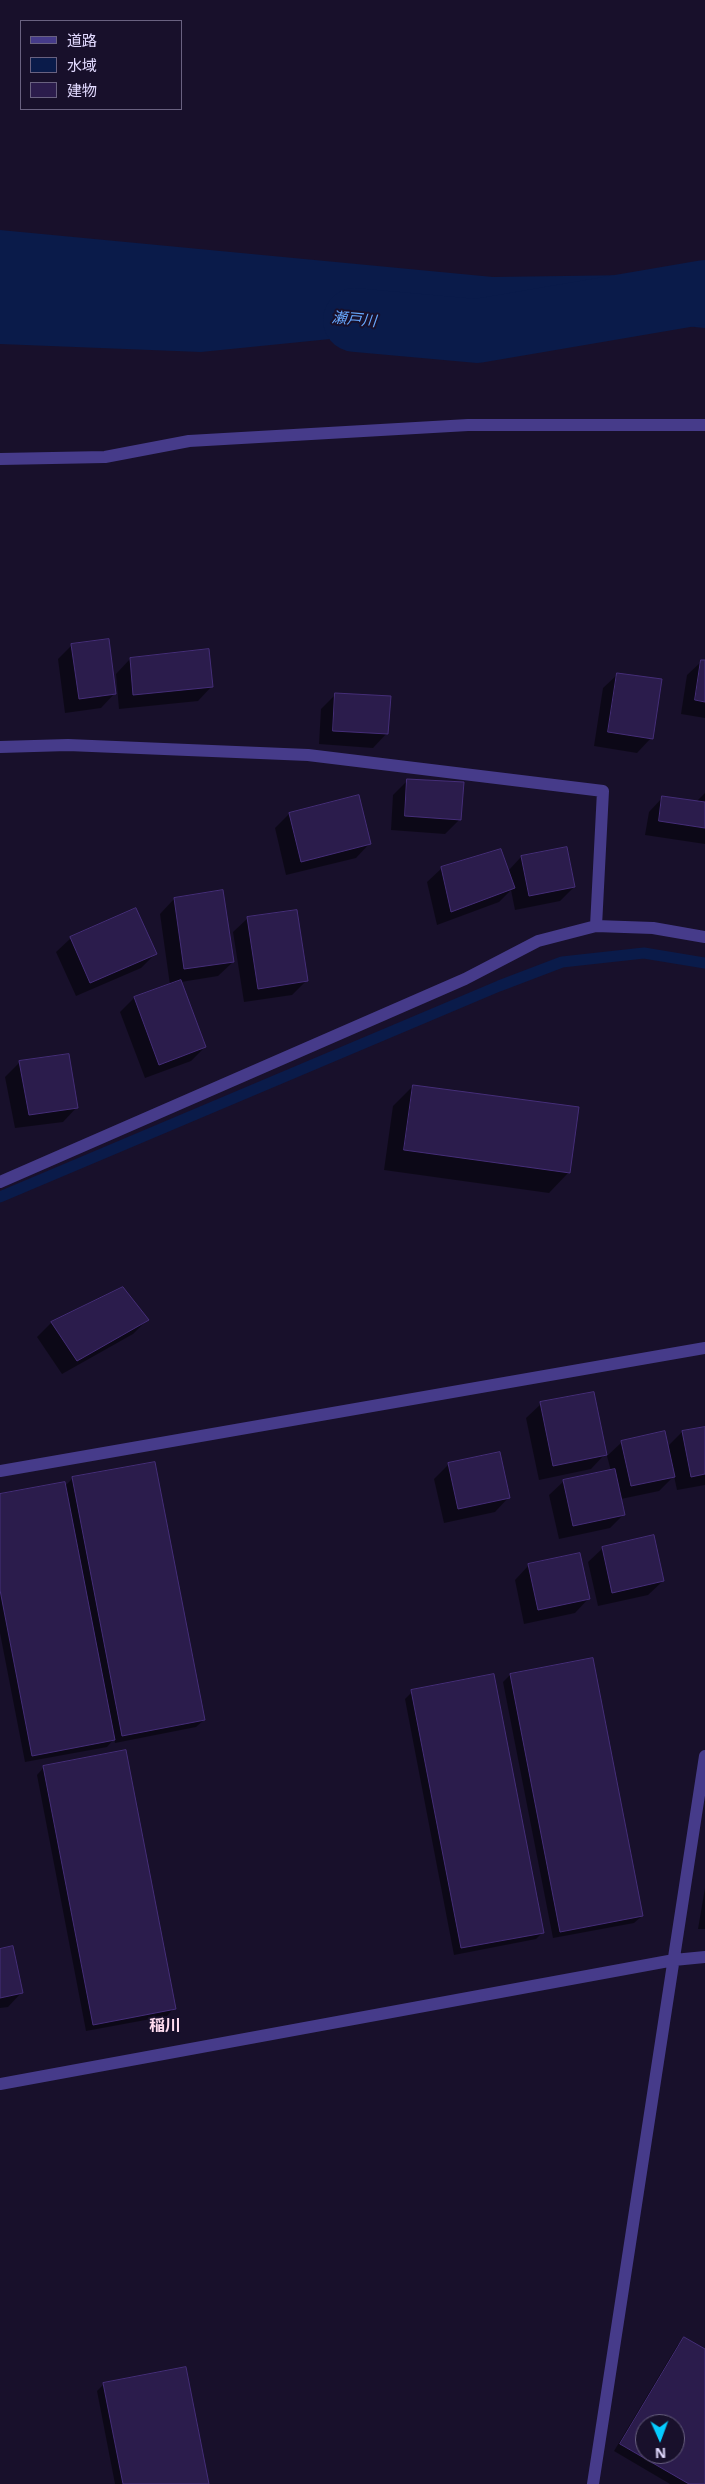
<!DOCTYPE html>
<html>
<head>
<meta charset="utf-8">
<style>
	body { margin:0 }
	#map { position:relative; width:705px; height:2484px; overflow:hidden; background:#18102b; font-family:"Noto Sans","Noto Sans JP",sans-serif }
	canvas { display:block }
	.legend { position:absolute; left:20px; top:20px; width:162px; height:90px; box-sizing:border-box; background:#18102b; border:1px solid #696180; margin:0; padding:6px 9px; list-style:none; font-size:15px; color:#e2daff }
	.legend li { display:flex; align-items:center; gap:10px; height:25px }
	.legend b { width:25px; border:1px solid #696180 }
	.north { position:absolute; left:635px; top:2414px; width:50px; height:50px; box-sizing:border-box; background:#18102b; border:1px solid #696180; border-radius:50%; rotate:178deg; font-size:14px; font-weight:700; line-height:20px; text-align:center; color:#e2daff }
	.north::after { content:''; display:block; margin:auto; width:18px; height:22px; background:#06ccff; clip-path:polygon(50% 0,100% 100%,50% 72%,0 100%) }
</style>
</head>
<body>
<div id="map">
<canvas width="705" height="2484"></canvas>
<ul class="legend">
<li><b style="height:6px;background:#463b8a"></b>道路</li>
<li><b style="height:14px;background:#0a1b4a"></b>水域</li>
<li><b style="height:14px;background:#2b1c4c"></b>建物</li>
</ul>
<div class="north">N</div>
</div>
<script>
const context = document.querySelector('canvas').getContext('2d');
context.lineJoin = 'round';
function paint(path, color) { context.fillStyle = color; context.fill(path, 'evenodd'); }
function strokePath(path, color, width, dash) { context.strokeStyle = color; context.lineWidth = width; context.lineCap = dash ? 'butt' : 'round'; context.setLineDash(dash || []); context.stroke(path); }
function label(font, color, halo, rows, align = 'center') {
  context.font = font + ' "Noto Sans","Noto Sans JP",sans-serif'; context.lineWidth = 4; context.setLineDash([]); context.textBaseline = 'middle'; context.strokeStyle = halo; context.fillStyle = color; for (const [text, x, y, turn = 0] of rows) {
    context.save(); context.translate(x, y); context.rotate((+turn || 0) * Math.PI / 180); context.textAlign = isNaN(turn) ? turn : align; if (halo) context.strokeText(text, 0, 0); context.fillText(text, 0, 0); context.restore();
  }
}
paint(new Path2D(`
	M 0,230 L 493,277 L 705,274 L 705,328 L 569,315 L 201,352 L 0,344 Z`), '#0a1b4a');
paint(new Path2D(`
	M 72,645 L 115,693 L 101,708 L 65,713 L 58,659 Z
	M 130,659 L 212,686 L 198,701 L 119,709 L 116,674 Z
	M 702,661 L 705,661 L 705,718 L 681,714 L 687,675 Z
	M 618,674 L 651,738 L 637,753 L 594,746 L 603,688 Z
	M 336,694 L 387,733 L 373,748 L 319,744 L 321,709 Z
	M 408,780 L 460,819 L 445,834 L 391,830 L 393,795 Z
	M 705,793 L 705,844 L 645,835 L 649,812 L 663,797 L 696,802 Z
	M 358,796 L 370,843 L 356,858 L 286,875 L 275,828 L 289,814 Z
	M 521,857 L 574,887 L 560,901 L 515,910 L 511,890 L 499,902 L 437,925 L 427,882 L 442,868 L 508,871 Z
	M 174,899 L 233,962 L 218,976 L 181,982 L 205,1047 L 191,1061 L 145,1078 L 120,1012 L 134,998 L 170,985 L 160,914 Z
	M 248,918 L 306,981 L 292,995 L 244,1002 L 233,932 Z
	M 71,938 L 155,954 L 141,968 L 76,996 L 56,952 Z
	M 20,1062 L 77,1107 L 63,1122 L 15,1128 L 5,1077 Z
	M 413,1086 L 569,1172 L 549,1193 L 384,1170 L 393,1106 Z
	M 123,1289 L 147,1320 L 133,1334 L 62,1374 L 37,1337 L 51,1323 Z
	M 541,1404 L 605,1454 L 591,1469 L 539,1480 L 526,1418 Z
	M 705,1428 L 705,1485 L 677,1490 L 674,1476 L 659,1491 L 621,1499 L 624,1514 L 610,1528 L 559,1539 L 549,1495 L 564,1481 L 611,1471 L 607,1456 L 622,1442 L 667,1447 L 682,1432 Z
	M 449,1464 L 509,1497 L 495,1512 L 444,1523 L 434,1479 Z
	M 72,1479 L 204,1720 L 196,1727 L 115,1743 L 114,1739 L 107,1747 L 25,1762 L 0,1633 L 0,1495 L 65,1486 Z
	M 603,1548 L 663,1581 L 648,1595 L 598,1606 L 588,1562 Z
	M 529,1565 L 589,1598 L 575,1613 L 524,1624 L 515,1580 Z
	M 510,1675 L 642,1916 L 634,1923 L 553,1938 L 503,1682 Z
	M 412,1692 L 543,1932 L 536,1939 L 454,1955 L 405,1699 Z
	M 44,1767 L 174,2008 L 167,2016 L 86,2031 L 37,1775 Z
	M 705,1888 L 705,1929 L 698,1929 Z
	M 0,1950 L 22,1992 L 8,2007 L 0,2008 Z
	M 684,2338 L 705,2351 L 705,2484 L 670,2484 L 614,2451 L 677,2346 ZM 645,2424 L 675,2424 L 675,2454 L 645,2454 Z
	M 104,2384 L 208,2484 L 115,2484 L 97,2391 Z`), '#0007');
strokePath(new Path2D(`
	M 0,1197 L 499,986 L 562,962 L 644,953 L 705,963`), '#0a1b4a', 11);
strokePath(new Path2D(`
	M 355,320 L 477,331 L 705,292`), '#0a1b4a', 64);
const building = new Path2D(`
	M 109,639 L 116,694 L 79,699 L 71,644 Z
	M 209,649 L 213,687 L 133,695 L 130,658 Z
	M 701,660 L 705,660 L 705,702 L 695,700 Z
	M 617,673 L 662,679 L 653,739 L 608,732 Z
	M 335,693 L 391,696 L 388,734 L 333,731 Z
	M 407,779 L 464,782 L 461,820 L 405,816 Z
	M 359,795 L 371,844 L 301,862 L 289,813 Z
	M 662,796 L 705,802 L 705,828 L 659,821 Z
	M 567,847 L 575,887 L 529,896 L 521,856 Z
	M 501,849 L 515,888 L 451,912 L 441,867 Z
	M 223,890 L 234,962 L 184,969 L 174,898 Z
	M 136,908 L 157,954 L 90,983 L 70,937 Z
	M 297,910 L 308,981 L 258,989 L 247,917 Z
	M 181,980 L 206,1047 L 159,1065 L 134,997 Z
	M 69,1054 L 78,1108 L 29,1115 L 19,1061 Z
	M 413,1085 L 579,1107 L 570,1173 L 404,1150 Z
	M 123,1287 L 149,1320 L 77,1361 L 51,1322 Z
	M 594,1392 L 607,1455 L 553,1466 L 540,1402 Z
	M 705,1427 L 705,1474 L 691,1477 L 682,1431 Z
	M 665,1431 L 675,1477 L 631,1486 L 621,1441 Z
	M 500,1452 L 510,1498 L 458,1509 L 448,1463 Z
	M 155,1462 L 205,1720 L 122,1736 L 72,1477 Z
	M 615,1469 L 625,1515 L 573,1526 L 563,1480 Z
	M 65,1482 L 115,1740 L 32,1756 L 0,1590 L 0,1494 Z
	M 654,1535 L 664,1581 L 612,1593 L 602,1547 Z
	M 580,1553 L 590,1599 L 538,1610 L 528,1564 Z
	M 593,1658 L 643,1916 L 560,1932 L 510,1674 Z
	M 494,1674 L 544,1933 L 461,1948 L 411,1690 Z
	M 126,1750 L 176,2009 L 93,2025 L 43,1766 Z
	M 13,1946 L 23,1993 L 0,1998 L 0,1949 Z
	M 684,2337 L 705,2349 L 705,2484 L 689,2484 L 620,2444 ZM 645,2424 L 675,2424 L 675,2454 L 645,2454 Z
	M 186,2367 L 209,2484 L 123,2484 L 103,2383 Z`);
paint(building, '#2b1c4c');
strokePath(building, '#452e78', 1);
strokePath(new Path2D(`
	M 0,459 L 105,457 L 189,441 L 468,425 L 705,425
	M 0,747 L 68,745 L 308,755 L 603,791 L 596,926 L 653,928 L 705,937
	M 0,1182 L 465,979 L 538,941 L 596,926
	M 0,1471 L 705,1348
	M 0,2084 L 674,1960 L 705,1957
	M 593,2484 L 705,1756`), '#463b8a', 12);
label('italic 15px', '#68a9ff', '#18102b', [
	["瀬戸川",354,320,5]
]);
label('bold 16px', '#ffdcef', '#18102b', [
	["稲川",165,2026]
]);
</script>
</body>
</html>
